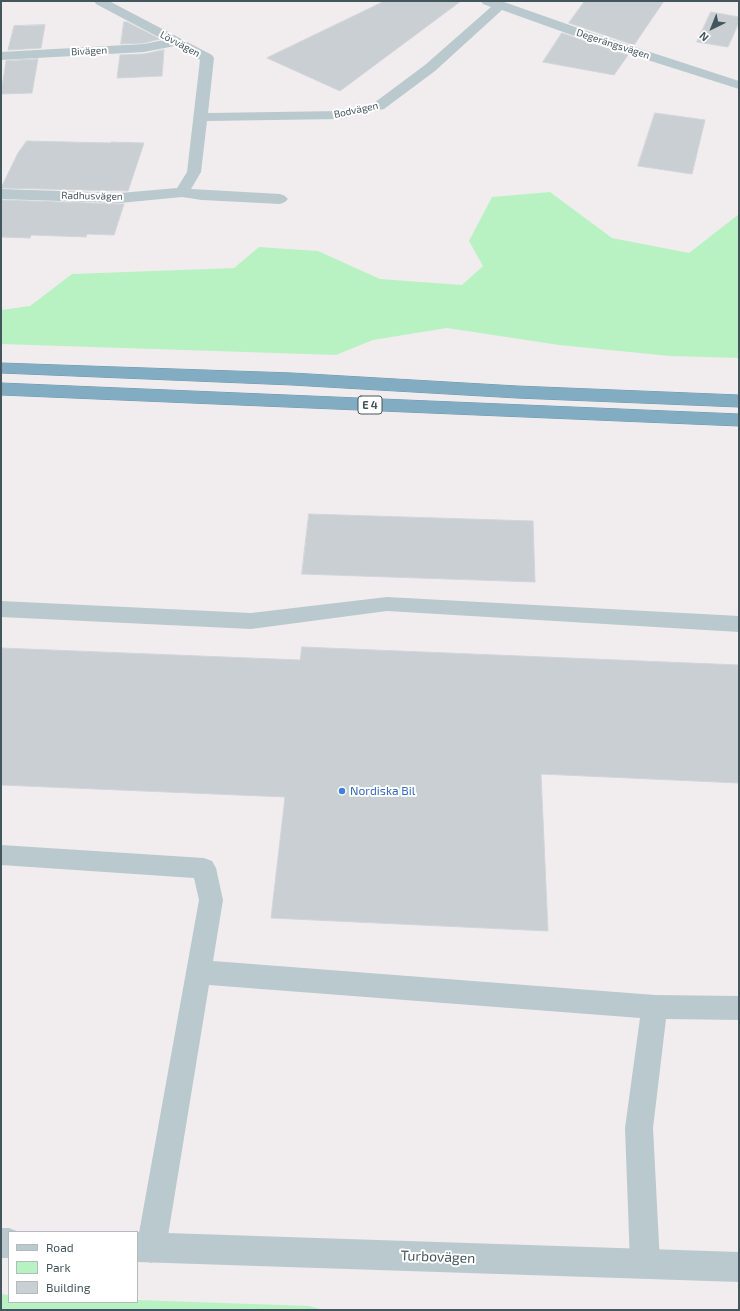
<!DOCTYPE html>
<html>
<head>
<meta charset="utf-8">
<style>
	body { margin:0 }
	#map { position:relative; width:740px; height:1311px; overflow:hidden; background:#f1edee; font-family:"Exo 2",sans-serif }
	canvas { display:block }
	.frame { position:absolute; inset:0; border:2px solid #44565d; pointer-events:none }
	.legend { position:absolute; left:8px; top:1231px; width:130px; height:72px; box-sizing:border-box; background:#fff; border:1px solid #b4bbbe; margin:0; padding:5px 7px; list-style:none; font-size:12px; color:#44565d }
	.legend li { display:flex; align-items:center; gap:8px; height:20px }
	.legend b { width:20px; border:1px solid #b4bbbe }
	.north { position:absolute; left:692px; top:8px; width:40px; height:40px; -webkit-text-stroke:3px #fff; paint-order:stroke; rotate:223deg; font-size:11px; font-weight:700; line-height:16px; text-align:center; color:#44565d }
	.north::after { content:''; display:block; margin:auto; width:14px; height:18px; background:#44565d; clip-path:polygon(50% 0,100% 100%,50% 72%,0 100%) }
</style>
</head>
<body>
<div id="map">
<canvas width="740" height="1311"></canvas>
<div class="frame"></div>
<ul class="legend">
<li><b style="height:5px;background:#bac9ce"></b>Road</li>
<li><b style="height:11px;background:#b8f2c3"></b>Park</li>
<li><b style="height:11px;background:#c9cfd3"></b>Building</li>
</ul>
<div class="north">N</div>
</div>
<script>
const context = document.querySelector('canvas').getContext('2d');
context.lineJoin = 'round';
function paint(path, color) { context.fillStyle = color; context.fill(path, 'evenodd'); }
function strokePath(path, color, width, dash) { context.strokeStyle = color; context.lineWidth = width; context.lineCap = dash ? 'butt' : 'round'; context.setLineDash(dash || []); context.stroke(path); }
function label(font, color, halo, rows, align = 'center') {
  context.font = font + ' "Exo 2",sans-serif'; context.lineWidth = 4; context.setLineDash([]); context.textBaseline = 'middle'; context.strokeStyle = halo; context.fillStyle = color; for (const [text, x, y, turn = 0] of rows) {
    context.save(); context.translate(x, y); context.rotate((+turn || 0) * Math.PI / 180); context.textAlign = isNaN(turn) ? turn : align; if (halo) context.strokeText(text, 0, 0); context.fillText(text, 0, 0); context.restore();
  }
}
paint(new Path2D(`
	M 550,192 L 612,238 L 689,253 L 739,214 L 739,358 L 670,356 L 559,345 L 447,328 L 373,340 L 336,355 L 1,344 L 1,310 L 30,306 L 72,274 L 234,268 L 259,247 L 318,251 L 380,279 L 462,285 L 483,266 L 469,241 L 492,197 Z
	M 1,1294 L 9,1295 L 9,1302 L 137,1302 L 137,1300 L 309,1306 L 324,1310 L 1,1310 Z`), '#b8f2c3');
const building = new Path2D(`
	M 385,1 L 461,1 L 340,91 L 267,58 Z
	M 585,1 L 664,1 L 634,45 L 569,23 Z
	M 711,12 L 739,17 L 739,22 L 728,47 L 697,42 Z
	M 124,22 L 127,22 L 160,39 L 144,43 L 121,44 Z
	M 45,25 L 41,48 L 8,50 L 14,26 Z
	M 562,33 L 590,43 L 628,55 L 614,75 L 543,62 Z
	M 164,50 L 162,76 L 117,78 L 120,55 L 144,54 Z
	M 38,59 L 32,93 L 1,94 L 6,61 Z
	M 655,113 L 705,120 L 692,174 L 638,166 Z
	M 27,141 L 111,143 L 111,142 L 144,143 L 128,191 L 1,188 L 18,153 Z
	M 1,200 L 120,204 L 124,204 L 114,235 L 87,234 L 86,237 L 31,235 L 30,238 L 1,237 Z
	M 309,514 L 533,521 L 535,582 L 302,574 Z
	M 302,647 L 739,665 L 739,783 L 541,774 L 548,931 L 271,918 L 285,797 L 1,785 L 1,648 L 300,660 Z`);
paint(building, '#c9cfd3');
strokePath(building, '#d1d5da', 1);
const highway = new Path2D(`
	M 1,363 L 292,373 L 517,386 L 739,395 L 739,407 L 517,398 L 292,385 L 1,373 Z
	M 1,383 L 739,414 L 739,426 L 1,395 Z`);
strokePath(highway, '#6d97ad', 1);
paint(new Path2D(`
	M 387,597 L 739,616 L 739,632 L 387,611 L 251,629 L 1,617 L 1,601 L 251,613 Z
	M 1,845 L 204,858 L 212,861 L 216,868 L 223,900 L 213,961 L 655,995 L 739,996 L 739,1020 L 666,1019 L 653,1128 L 660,1263 L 655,1273 L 645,1278 L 635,1273 L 630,1263 L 625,1128 L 640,1018 L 209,985 L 166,1248 L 161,1258 L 151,1263 L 141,1258 L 137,1250 L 137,1244 L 199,900 L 194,878 L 1,865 Z`), '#bac9ce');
paint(new Path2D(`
	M 94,1 L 109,1 L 212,55 L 214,58 L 208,113 L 340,111 L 374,103 L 425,65 L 491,7 L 483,4 L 481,1 L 504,2 L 601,36 L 739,81 L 739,89 L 591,42 L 502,10 L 435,71 L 384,109 L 340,119 L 207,121 L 201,172 L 191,189 L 280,194 L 285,196 L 288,199 L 285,202 L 280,204 L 202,200 L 182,197 L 120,203 L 1,199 L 1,189 L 120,193 L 177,188 L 187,172 L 200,60 L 175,46 L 144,52 L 1,60 L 1,52 L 144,44 L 164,40 L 96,4 Z
	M 1,1228 L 9,1228 L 19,1232 L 9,1232 L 9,1258 L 1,1258 Z
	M 136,1232 L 137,1232 L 739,1252 L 739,1282 L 137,1262 Z`), '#bac9ce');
paint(highway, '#81acc1');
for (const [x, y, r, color] of [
	[342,791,4,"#3f7fe0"]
]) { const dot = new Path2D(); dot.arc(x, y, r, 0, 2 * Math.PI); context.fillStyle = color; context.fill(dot); strokePath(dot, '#fff', 1.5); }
label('10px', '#44565d', '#fff', [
	["Lövvägen",180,44,28],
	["Degerängsvägen",613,44,18],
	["Bivägen",89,51,-3],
	["Bodvägen",356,110,-12],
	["Radhusvägen",92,196,1]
]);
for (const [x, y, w] of [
	[370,405,24]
]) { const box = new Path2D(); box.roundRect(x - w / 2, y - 9, w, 18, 3); context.fillStyle = '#fff'; context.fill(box); strokePath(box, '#44565d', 1); }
label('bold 11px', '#44565d', null, [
	["E 4",370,405]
]);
label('12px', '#366cbe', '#fff', [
	["Nordiska Bil",350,791]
], 'left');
label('14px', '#44565d', '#fff', [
	["Turbovägen",438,1257,2]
]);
</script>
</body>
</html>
